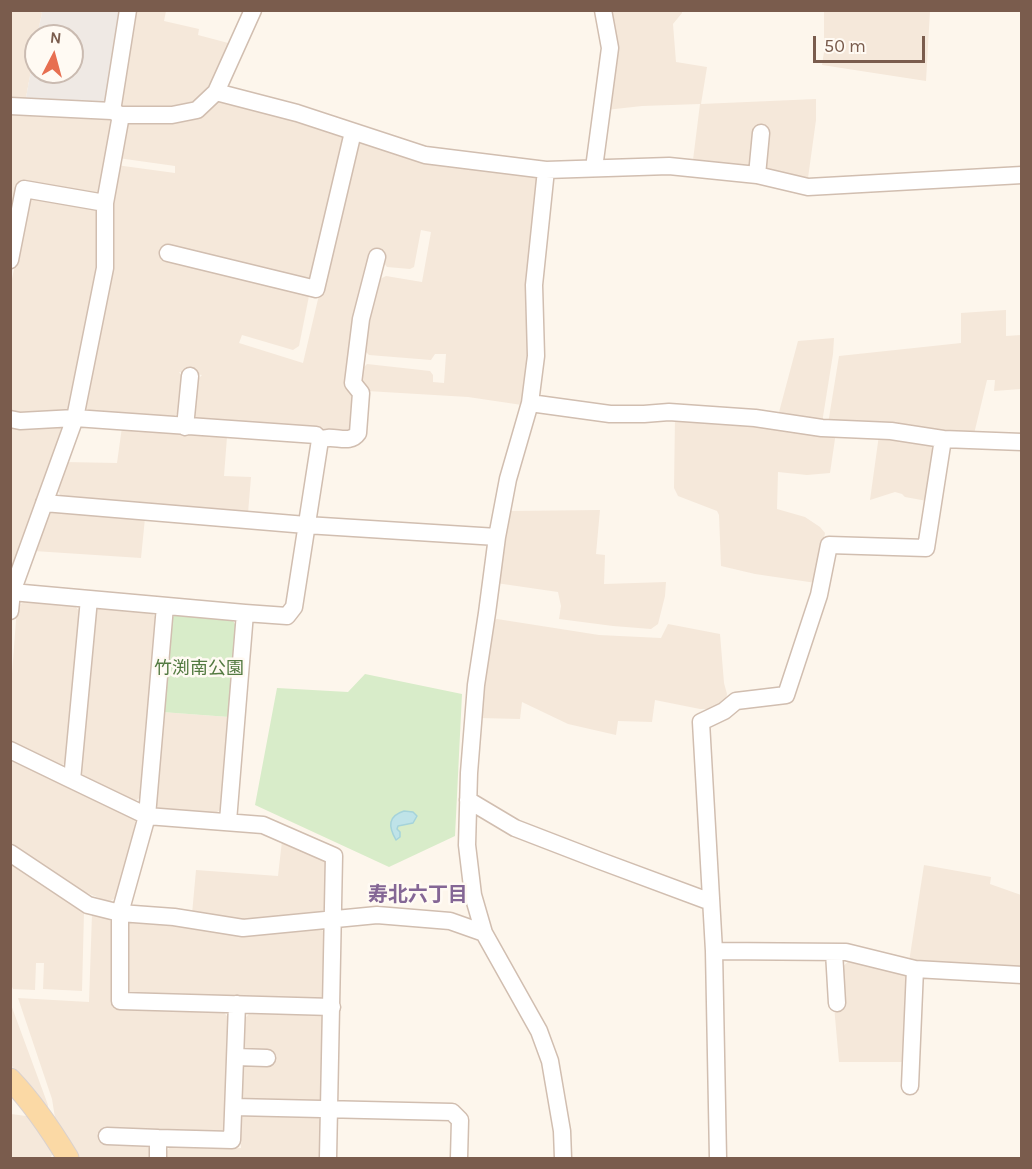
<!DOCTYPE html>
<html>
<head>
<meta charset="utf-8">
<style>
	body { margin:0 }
	#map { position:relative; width:1032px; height:1169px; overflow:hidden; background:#fdf6ec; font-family:Karla,sans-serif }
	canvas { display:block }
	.frame { position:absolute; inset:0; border:12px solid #7a5c4d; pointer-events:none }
	.north { position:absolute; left:24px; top:24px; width:60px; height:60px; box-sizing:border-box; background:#fffaf3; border:2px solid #cabbb1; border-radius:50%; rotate:6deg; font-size:16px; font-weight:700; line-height:24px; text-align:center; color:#7a5c4d }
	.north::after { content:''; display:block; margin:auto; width:21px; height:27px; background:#e76f51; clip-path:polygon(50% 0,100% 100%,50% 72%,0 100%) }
	.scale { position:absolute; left:813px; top:36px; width:112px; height:27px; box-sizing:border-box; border:3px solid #7a5c4d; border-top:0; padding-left:8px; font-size:18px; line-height:21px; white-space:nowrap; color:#7a5c4d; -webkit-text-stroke:4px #fffaf3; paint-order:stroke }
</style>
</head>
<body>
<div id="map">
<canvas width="1032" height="1169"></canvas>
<div class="frame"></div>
<div class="north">N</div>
<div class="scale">50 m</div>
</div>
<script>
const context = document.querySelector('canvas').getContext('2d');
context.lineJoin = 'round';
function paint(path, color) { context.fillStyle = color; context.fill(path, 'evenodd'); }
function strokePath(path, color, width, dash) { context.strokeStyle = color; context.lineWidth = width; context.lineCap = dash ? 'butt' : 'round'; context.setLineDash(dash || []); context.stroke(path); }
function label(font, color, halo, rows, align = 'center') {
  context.font = font + ' Karla,"Noto Sans JP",sans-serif'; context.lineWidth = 5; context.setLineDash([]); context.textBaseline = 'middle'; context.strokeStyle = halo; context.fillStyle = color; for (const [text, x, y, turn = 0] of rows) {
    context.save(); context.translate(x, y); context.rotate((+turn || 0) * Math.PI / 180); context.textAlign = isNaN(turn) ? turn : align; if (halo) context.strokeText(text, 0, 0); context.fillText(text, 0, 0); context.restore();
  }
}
paint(new Path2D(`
	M 10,11 L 39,11 L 42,13 L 37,36 L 36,36 L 36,43 L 25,103 L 11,102 Z
	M 133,11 L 166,11 L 164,21 L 199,29 L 198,35 L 232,44 L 216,81 L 194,105 L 162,109 L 120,109 Z
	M 608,11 L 682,11 L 682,13 L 673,24 L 676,62 L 707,67 L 701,104 L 816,99 L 816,120 L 808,178 L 805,179 L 764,167 L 693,160 L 700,104 L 642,106 L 606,110 Z
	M 824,11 L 930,11 L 926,81 L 822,65 L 824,52 Z
	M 215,100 L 346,133 L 313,281 L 306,291 L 309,296 L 299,346 L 293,350 L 242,335 L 239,343 L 303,363 L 354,146 L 359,139 L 536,174 L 538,195 L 532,355 L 522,405 L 468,397 L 367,391 L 359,379 L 360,371 L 367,364 L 430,371 L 433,375 L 433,382 L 444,383 L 446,354 L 435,354 L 431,360 L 369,355 L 365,351 L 369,321 L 378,280 L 386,276 L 422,282 L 431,232 L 421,230 L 414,267 L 410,269 L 387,267 L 384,263 L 385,255 L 373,252 L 344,386 L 355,396 L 352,427 L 343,433 L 197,419 L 193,413 L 196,381 L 202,375 L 179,372 L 185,381 L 181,411 L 173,417 L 91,412 L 81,405 L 116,165 L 175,173 L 175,166 L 118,158 L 125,125 L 130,120 Z
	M 11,112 L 116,117 L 100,194 L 25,185 L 11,236 Z
	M 29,195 L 99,210 L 100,265 L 68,412 L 20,414 L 11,411 L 11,284 Z
	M 1006,310 L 1006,336 L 1021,335 L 1021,389 L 994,391 L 995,380 L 987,380 L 974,434 L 828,424 L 839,356 L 961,343 L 961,313 Z
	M 834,338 L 833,354 L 822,423 L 778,416 L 798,341 Z
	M 675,417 L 836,432 L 830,473 L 807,475 L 778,472 L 777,509 L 805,517 L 820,527 L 825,533 L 816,583 L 755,574 L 721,566 L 719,515 L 717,511 L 678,496 L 674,488 Z
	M 11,424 L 57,425 L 63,431 L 11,575 Z
	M 122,427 L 227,437 L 224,476 L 251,477 L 248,513 L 63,499 L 56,488 L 65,462 L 117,463 Z
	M 879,435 L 937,445 L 927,501 L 905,497 L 902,494 L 895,492 L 870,500 Z
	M 57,510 L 145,518 L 141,558 L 34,551 L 47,515 Z
	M 600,510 L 596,554 L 605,555 L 604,584 L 666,582 L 665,596 L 658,624 L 651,629 L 613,626 L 559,619 L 561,606 L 558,592 L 496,583 L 508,511 Z
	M 26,600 L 74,605 L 82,614 L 68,762 L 60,766 L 12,744 L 11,741 L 11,687 L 17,607 Z
	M 102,607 L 151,612 L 158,619 L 142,796 L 134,802 L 84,777 L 80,770 L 95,612 Z
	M 497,619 L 599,635 L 661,638 L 668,624 L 720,634 L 724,683 L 727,694 L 725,703 L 713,709 L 700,709 L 655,700 L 652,722 L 618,721 L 616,735 L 568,724 L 522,702 L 520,719 L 479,718 L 491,622 Z
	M 162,712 L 229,717 L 223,808 L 214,814 L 159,809 L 154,802 Z
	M 10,759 L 134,817 L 137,826 L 117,897 L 109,902 L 70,886 L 11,846 Z
	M 282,841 L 322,857 L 328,865 L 327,907 L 320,914 L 229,921 L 192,914 L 196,870 L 278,876 Z
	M 10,863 L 84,912 L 82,991 L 43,989 L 44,963 L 36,963 L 35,990 L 13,989 L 11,985 Z
	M 924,865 L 991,877 L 990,884 L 1021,895 L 1021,969 L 909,962 Z
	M 92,914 L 106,916 L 113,924 L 112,1007 L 222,1010 L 230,1020 L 227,1126 L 219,1134 L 101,1133 L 101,1142 L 151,1144 L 151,1158 L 78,1158 L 56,1124 L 52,1099 L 18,998 L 89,1002 Z
	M 133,919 L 319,927 L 326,934 L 325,993 L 319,1000 L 132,994 L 126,988 L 126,925 Z
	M 850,960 L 909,974 L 907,1062 L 839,1062 L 834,1006 L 841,968 Z
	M 10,1002 L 48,1105 L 47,1110 L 29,1086 L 11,1065 Z
	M 252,1011 L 321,1013 L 324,1019 L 323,1098 L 316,1104 L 248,1103 L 241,1095 L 243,1020 Z
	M 247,1112 L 315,1115 L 323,1122 L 321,1158 L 165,1158 L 165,1154 L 171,1145 L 241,1148 L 240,1119 Z
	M 11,1114 L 34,1117 L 56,1154 L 52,1155 L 50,1158 L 11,1158 Z`), '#f5e8da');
paint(new Path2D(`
	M 39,11 L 123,11 L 105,106 L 25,103 L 36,43 L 36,72 L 72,72 L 72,36 L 37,36 L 42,13 Z`), '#efe9e4');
paint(new Path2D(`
	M 177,613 L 231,617 L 236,626 L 229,717 L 162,712 L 170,620 Z
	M 365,674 L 462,694 L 455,836 L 389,867 L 255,805 L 277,688 L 348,692 Z`), '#d8ecc9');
const water = new Path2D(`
	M 404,811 L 413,812 L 417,816 L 413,823 L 398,826 L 397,829 L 400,832 L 400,837 L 396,840 C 388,826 388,816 404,811 Z`);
paint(water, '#bfe3e8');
strokePath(water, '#a5d3da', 1.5);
const minor = new Path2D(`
	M 128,10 L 112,111 L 121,115 L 172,115 L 197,110 L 216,92 L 253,10
	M 216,92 L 297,113 L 425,155 L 546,170 L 669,166 L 757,175 L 808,187 L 1022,175
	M 10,106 L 112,111
	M 594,168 L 610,48 L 603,10
	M 546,170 L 534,285 L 536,356 L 530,403 L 508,479 L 497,537 L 487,613 L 476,685 L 469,773 L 467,845 L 473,895 L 484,933 L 539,1031 L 550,1061 L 562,1131 L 563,1158
	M 757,175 L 761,133
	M 168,253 L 316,289 L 353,132
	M 10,260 L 24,189 L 105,203
	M 530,403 L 610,414 L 644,414 L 669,412 L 755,418 L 822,428 L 891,431 L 943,439 L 1022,442
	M 10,419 L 20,421 L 75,418 L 316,435 L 320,440
	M 185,427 L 190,376
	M 320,440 C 333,433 349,446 358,433 L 361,393 L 353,383 L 361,319 L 377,257
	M 44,503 L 306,525 L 497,537
	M 12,592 L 245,613 L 287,616 L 294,607 L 320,440
	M 89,599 L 72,780 L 147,816 L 263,825 L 334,856 L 328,1158
	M 165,606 L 147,816 L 120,913 L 120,1001 L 332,1007
	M 10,611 L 12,592 L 75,418 L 105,268 L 105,203 L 121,115
	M 10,750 L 72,780
	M 468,800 L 515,828 L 598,860 L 711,902
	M 228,821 L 245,613
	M 10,853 L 88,905 L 120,913 L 174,917 L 243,928 L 377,915 L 450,921 L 484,933
	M 714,951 L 846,952 L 915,969 L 1022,975
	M 834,952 L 837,1003
	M 236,1057 L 267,1058
	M 910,1086 L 915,969
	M 234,1107 L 452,1112 L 460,1120 L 459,1158
	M 107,1136 L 158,1138
	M 158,1158 L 158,1138 L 232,1140 L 237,1004
	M 718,1158 L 714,951 L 701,722 L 724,711 L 736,701 L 786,695 L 819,595 L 829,545 L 926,548 L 943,439`);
const major = new Path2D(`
	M 10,1079 C 33,1103 51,1130 68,1158`);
strokePath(minor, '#d1beb0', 19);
strokePath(major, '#dad1cd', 23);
strokePath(minor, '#fff', 16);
strokePath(major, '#fbd9a5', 21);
label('18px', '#537a41', '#fffaf3', [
	["竹渕南公園",199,669]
]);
label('bold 20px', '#846695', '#fffaf3', [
	["寿北六丁目",418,895]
]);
</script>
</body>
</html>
